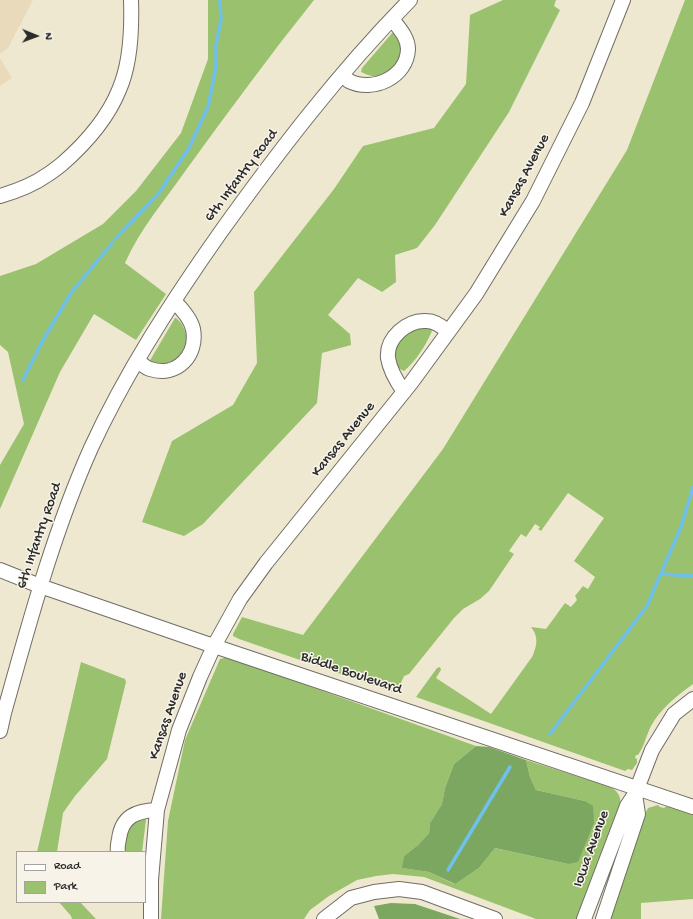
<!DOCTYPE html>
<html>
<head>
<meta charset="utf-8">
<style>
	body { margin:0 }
	#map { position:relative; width:693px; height:919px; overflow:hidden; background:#efe8d0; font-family:"Gochi Hand",sans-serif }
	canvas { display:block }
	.legend { position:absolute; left:16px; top:851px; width:130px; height:52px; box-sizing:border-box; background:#f7f3e8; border:1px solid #a5a39c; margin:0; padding:5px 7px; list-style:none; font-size:12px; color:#2b2b2b }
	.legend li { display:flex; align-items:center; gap:8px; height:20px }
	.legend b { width:20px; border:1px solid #a5a39c }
	.north { position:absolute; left:16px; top:16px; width:40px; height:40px; -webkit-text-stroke:3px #f7f3e8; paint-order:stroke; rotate:91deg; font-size:11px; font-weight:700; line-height:16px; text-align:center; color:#2b2b2b }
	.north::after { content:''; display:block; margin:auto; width:14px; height:18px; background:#2b2b2b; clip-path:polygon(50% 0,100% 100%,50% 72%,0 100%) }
</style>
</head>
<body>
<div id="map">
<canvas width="693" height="919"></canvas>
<ul class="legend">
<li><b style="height:5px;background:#fff"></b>Road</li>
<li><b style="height:11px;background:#9ac16d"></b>Park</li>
</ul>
<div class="north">N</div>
</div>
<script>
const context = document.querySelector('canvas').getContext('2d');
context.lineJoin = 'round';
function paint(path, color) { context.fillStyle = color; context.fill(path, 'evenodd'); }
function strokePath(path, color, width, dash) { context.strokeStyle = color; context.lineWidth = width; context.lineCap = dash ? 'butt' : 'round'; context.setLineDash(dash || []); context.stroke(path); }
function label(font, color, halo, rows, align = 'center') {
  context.font = font + ' "Gochi Hand",sans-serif'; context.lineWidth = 3; context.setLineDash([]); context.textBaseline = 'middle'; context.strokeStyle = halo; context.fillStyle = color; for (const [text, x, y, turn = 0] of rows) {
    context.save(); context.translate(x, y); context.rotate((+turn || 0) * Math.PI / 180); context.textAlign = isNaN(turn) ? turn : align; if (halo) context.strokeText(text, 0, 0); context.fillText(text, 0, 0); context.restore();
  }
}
paint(new Path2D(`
	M 0,0 L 33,0 L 8,48 L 0,54 Z
	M 0,58 L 12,78 L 0,86 Z`), '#e8daba');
paint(new Path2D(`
	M 208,0 L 314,0 C 270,55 228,112 186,170 C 165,200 140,229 125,263 L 166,294 L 136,340 L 94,314 L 60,372 L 0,509 L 0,465 L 24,424 L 8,352 L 0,345 L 0,276 L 36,264 L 103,224 L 136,191 L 181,133 L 208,59 Z
	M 503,0 L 556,0 L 554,6 L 560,10 L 509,112 L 435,225 L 417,248 L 395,255 L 396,282 L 382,292 L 358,278 L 328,315 L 350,334 L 351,345 L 322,353 L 317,403 L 203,524 L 184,536 L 142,522 L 172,441 L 233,405 L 257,363 L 254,292 L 334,189 L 363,146 L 434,128 L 466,84 L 470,15 Z
	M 685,0 L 693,0 L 693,684 C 677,696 661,708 651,726 C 646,736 644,747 638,755 L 636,755 L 635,758 L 637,759 L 637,763 L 632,770 L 628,769 L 625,771 L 416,697 L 437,668 L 440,667 L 441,670 L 436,678 L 491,714 L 532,657 C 537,646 539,637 531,627 L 546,629 L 565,603 L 571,607 L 577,600 L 575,596 L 583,586 L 588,589 L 595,577 L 574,561 L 604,518 L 568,493 L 541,531 L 538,529 L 540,527 L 535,524 L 526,537 L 521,534 L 509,551 L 514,554 L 489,591 L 480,599 L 463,609 L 454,618 L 409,674 L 404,676 L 400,685 L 393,692 L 239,639 L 233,636 L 233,634 L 242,617 L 303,635 L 443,449 L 627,150 Z
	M 393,32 C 410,44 398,69 382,75 C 375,78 367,75 361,72 L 362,68 Z
	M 175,318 L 176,318 C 188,328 191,346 179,357 C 175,361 170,363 166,366 L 149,362 Z
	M 429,327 L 432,331 C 426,345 416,361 404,371 C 392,367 393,351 399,341 C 401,338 407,333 410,330 C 415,327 423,328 429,327 Z
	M 228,657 L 476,746 L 454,764 L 445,788 L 442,804 L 430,823 L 429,833 L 418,845 L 404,856 L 403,868 L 429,872 L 454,884 L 479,868 L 495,848 L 568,864 L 585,801 L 536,790 L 530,777 L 526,760 L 608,786 C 620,791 621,798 621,810 L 579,919 L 536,919 L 424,877 L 393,874 L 376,876 L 357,880 L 329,896 L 310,910 L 304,919 L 161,919 L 168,821 L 185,740 L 220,659 Z
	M 81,662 L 125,679 L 126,682 L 107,759 L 75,796 L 63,813 L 57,852 L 37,852 Z
	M 658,805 L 660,807 L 664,808 L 667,806 L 693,814 L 693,899 L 641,903 L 641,919 L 607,919 L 644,816 L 648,808 Z
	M 145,817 L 146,820 L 142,852 L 123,852 L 128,825 Z
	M 59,902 L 80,902 L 96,919 L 72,919 L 71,916 Z`), '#9ac16d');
paint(new Path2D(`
	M 476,746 L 489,747 L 526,760 L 530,777 L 536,790 L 585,801 L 593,806 L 594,823 L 578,862 L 568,864 L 495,848 L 479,868 L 455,884 L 429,872 L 402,868 L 404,856 L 418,845 L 429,833 L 430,823 L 442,804 L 445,788 L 454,764 Z
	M 391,903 L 415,904 L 460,919 L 379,919 L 374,906 Z`), '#7ba760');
strokePath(new Path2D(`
	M 116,238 L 159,193 L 189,148 L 208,107 L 216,67 L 216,45 L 221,20 L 220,0
	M 23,380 L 43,340 L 71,293 L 113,242
	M 661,574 L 693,576
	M 550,734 L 647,606 L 681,527 L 693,487
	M 448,870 L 510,767`), '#6fc0ea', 3.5);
const minor = new Path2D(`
	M 342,75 C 344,77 347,79 349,81 C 373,93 407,77 408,49 C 408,37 398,27 392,19
	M 0,196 C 17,191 33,185 47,175 C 52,172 57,168 62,164 C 86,143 107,120 119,90 C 131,63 132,29 131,0
	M 137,361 C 141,363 146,368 150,369 C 177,378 198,355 193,329 C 191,320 181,308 174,301
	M 404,392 C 397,382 390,371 388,358 C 386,338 407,320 426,321 C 435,321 442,326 448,332
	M 0,570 L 40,586 L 205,643 L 693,807
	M 0,731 L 4,713 C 29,624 53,533 91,448 C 126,372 172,301 220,233 C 278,152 340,71 410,0
	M 118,852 C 117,848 118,844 119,839 C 122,816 136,811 157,810
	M 151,919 L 151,880 L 157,810 L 179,730 L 200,677 L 214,646 L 240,599 L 266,563 L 411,383 L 476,294 L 533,201 L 582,103 L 623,0
	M 324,919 L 351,898 L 374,892 L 399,889 L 422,892 L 495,919
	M 584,919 L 627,806 L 635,794 L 652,750 L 674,714 L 693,699
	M 603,919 L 638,814 L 635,794`);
strokePath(minor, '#706d65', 16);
strokePath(minor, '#fff', 14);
label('15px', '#2b2b2b', '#f7f3e8', [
	["6th Infantry Road",242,176,-53],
	["Kansas Avenue",525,176,-62],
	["Kansas Avenue",344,440,-51],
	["6th Infantry Road",40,536,-71],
	["Biddle Boulevard",351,674,19],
	["Kansas Avenue",169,716,-71],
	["Iowa Avenue",592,849,-70]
]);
</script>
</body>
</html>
